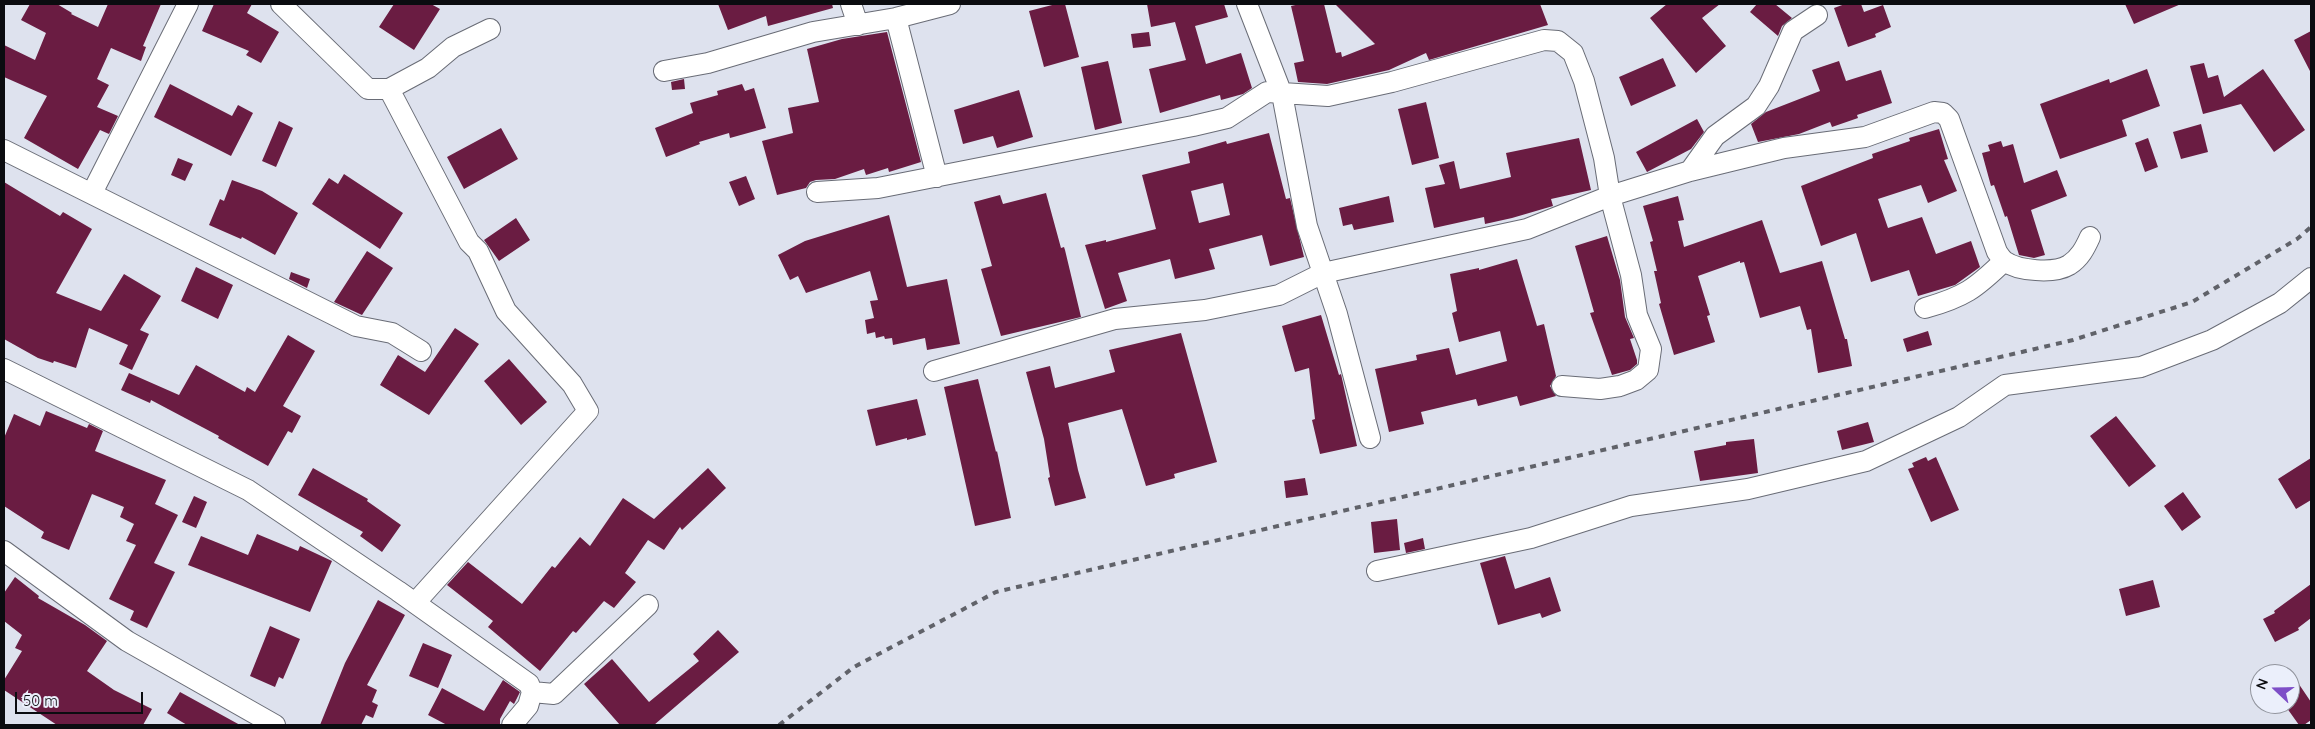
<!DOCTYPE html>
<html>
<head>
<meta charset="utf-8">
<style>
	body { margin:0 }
	#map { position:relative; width:2315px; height:729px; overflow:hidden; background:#dee2ee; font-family:Quicksand,sans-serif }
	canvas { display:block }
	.frame { position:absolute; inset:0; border:5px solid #0b0c10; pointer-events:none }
	.north { position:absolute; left:2250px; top:664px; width:50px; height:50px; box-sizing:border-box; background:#ebeffb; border:1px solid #91949d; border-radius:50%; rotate:291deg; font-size:14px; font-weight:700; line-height:20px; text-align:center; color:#0b0c10 }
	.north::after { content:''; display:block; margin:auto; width:18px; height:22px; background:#7d4ec7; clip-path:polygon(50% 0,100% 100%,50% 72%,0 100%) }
	.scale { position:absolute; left:15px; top:692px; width:128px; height:22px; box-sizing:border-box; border:2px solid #0b0c10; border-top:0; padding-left:6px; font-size:15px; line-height:18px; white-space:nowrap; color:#0b0c10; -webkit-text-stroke:4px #ebeffb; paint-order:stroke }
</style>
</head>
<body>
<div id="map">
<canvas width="2315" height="729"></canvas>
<div class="frame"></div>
<div class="north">N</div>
<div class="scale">50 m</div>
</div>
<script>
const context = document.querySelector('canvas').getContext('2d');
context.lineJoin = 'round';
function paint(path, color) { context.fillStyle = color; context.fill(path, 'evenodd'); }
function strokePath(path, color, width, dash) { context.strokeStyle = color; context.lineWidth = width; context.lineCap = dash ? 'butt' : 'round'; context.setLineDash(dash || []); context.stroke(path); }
paint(new Path2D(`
	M 30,4 L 57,4 L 72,13 L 71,14 L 98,27 L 108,4 L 161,4 L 143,46 L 146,47 L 141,61 L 111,48 L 97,79 L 109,85 L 97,107 L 118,116 L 109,134 L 100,130 L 78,169 L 24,138 L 47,96 L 4,77 L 4,45 L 35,60 L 46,33 L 21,20 Z
	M 214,4 L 252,4 L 247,13 L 279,32 L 261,63 L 246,55 L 249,51 L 202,31 Z
	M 394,4 L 431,4 L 440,9 L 414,50 L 379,27 Z
	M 718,4 L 832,4 L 833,8 L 768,26 L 766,16 L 728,30 Z
	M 1056,4 L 1065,4 L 1079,57 L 1044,67 L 1029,11 Z
	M 1147,4 L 1224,4 L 1228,17 L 1195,26 L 1206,64 L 1241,53 L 1252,88 L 1243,94 L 1221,100 L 1220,95 L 1160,113 L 1149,69 L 1186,60 L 1175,22 L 1151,27 Z
	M 1300,4 L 1324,4 L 1336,53 L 1341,52 L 1342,57 L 1375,44 L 1335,4 L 1540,4 L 1548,25 L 1429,60 L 1426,53 L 1389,70 L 1327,84 L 1298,82 L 1294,63 L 1304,61 L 1291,6 Z
	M 1667,4 L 1720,4 L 1702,18 L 1726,46 L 1696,73 L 1650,18 Z
	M 1757,4 L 1775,4 L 1792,18 L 1782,26 L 1778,36 L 1750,12 Z
	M 1845,4 L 1861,4 L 1864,12 L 1883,5 L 1891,27 L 1875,34 L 1876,37 L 1848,47 L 1834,8 Z
	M 2125,4 L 2181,4 L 2134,24 Z
	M 2311,31 L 2311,73 L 2294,40 Z
	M 887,32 L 921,162 L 889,172 L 888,168 L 866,175 L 864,169 L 835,179 L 816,180 L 810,182 L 806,188 L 777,195 L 762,141 L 793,133 L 788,108 L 819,102 L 807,49 L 842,39 Z
	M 1149,32 L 1151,46 L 1133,48 L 1131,34 Z
	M 1663,58 L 1676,86 L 1631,106 L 1619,77 Z
	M 1108,61 L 1122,123 L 1095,130 L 1081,67 Z
	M 1839,61 L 1846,81 L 1881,70 L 1892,103 L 1857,115 L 1858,118 L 1832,127 L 1830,122 L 1799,134 L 1758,142 L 1751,124 L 1766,112 L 1820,91 L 1812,70 Z
	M 2204,63 L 2208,78 L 2218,75 L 2224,97 L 2263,69 L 2305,130 L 2274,152 L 2241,104 L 2203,114 L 2190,66 Z
	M 2147,69 L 2160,106 L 2122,120 L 2127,136 L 2060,159 L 2040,104 L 2109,79 L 2110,83 Z
	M 684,79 L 685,89 L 672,90 L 671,82 Z
	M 170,84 L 232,116 L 238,105 L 253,113 L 231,156 L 154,117 Z
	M 742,84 L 745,91 L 754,88 L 766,128 L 730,138 L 729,133 L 699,142 L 700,144 L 666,157 L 655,128 L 693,113 L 690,103 L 718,95 L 717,91 Z
	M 1019,90 L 1033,137 L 997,148 L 993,136 L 963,144 L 954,110 Z
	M 1426,102 L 1439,158 L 1412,165 L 1398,109 Z
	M 1697,119 L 1704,132 L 1691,149 L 1647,172 L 1636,152 Z
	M 279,121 L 293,128 L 276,167 L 262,161 Z
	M 2201,124 L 2208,152 L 2181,159 L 2173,132 Z
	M 501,128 L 518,159 L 464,189 L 447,157 Z
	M 1939,129 L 1948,159 L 1944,160 L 1957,191 L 1928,203 L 1921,185 L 1878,199 L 1888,228 L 1922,217 L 1936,254 L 1971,241 L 1980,267 L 1955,285 L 1918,296 L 1909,270 L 1871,282 L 1856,233 L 1821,246 L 1801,186 L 1873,158 L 1872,154 L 1910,141 L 1909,138 Z
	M 1269,133 L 1286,199 L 1290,198 L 1304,257 L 1270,266 L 1262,235 L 1209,249 L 1215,269 L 1175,279 L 1170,259 L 1118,273 L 1127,301 L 1105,309 L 1085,245 L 1106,240 L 1106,242 L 1156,229 L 1142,175 L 1190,163 L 1188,152 L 1226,141 L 1227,144 ZM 1223,183 L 1230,215 L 1199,223 L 1191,191 Z
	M 1579,138 L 1591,190 L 1551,199 L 1553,206 L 1512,218 L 1485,224 L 1484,217 L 1434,228 L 1425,188 L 1445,184 L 1439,165 L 1454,161 L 1460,189 L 1511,177 L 1506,153 Z
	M 2148,138 L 2158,167 L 2145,172 L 2135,143 Z
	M 2001,141 L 2003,147 L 2013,144 L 2024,183 L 2057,170 L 2067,196 L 2031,210 L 2045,255 L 2034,258 L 2019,255 L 2007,216 L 2005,217 L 1994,185 L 1991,186 L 1982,153 L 1990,151 L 1988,145 Z
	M 178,158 L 193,164 L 185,181 L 171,175 Z
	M 344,174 L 403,213 L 380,249 L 312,204 L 329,178 L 338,184 Z
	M 746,176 L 755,199 L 739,206 L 729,182 Z
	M 232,180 L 262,191 L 298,213 L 275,255 L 242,237 L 241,239 L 209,225 L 220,199 L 224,201 Z
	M 4,182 L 60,216 L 63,212 L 92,229 L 56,293 L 101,311 L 124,274 L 161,296 L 140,330 L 149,334 L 132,370 L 119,364 L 128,345 L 89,328 L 76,368 L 54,361 L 53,363 L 38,358 L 4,339 Z
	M 1046,193 L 1061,248 L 1064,247 L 1065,250 L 1081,317 L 1001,336 L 981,269 L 992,266 L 974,202 L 1000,195 L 1003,204 Z
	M 1389,196 L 1394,222 L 1354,230 L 1352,224 L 1343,226 L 1339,208 Z
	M 1678,196 L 1684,220 L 1678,221 L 1684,247 L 1762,220 L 1780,273 L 1822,261 L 1845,339 L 1847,339 L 1852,366 L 1818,373 L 1811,329 L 1807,330 L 1800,306 L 1760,318 L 1744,262 L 1740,263 L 1740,261 L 1698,276 L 1710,315 L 1707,316 L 1715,342 L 1674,355 L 1659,304 L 1661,303 L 1654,271 L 1657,271 L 1650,242 L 1653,241 L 1643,206 Z
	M 889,215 L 907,287 L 947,279 L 960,344 L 927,350 L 925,338 L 893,345 L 892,338 L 885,339 L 884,336 L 876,338 L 875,332 L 867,334 L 865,320 L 874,318 L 870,301 L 878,300 L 870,271 L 806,293 L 798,276 L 790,280 L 778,255 L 805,241 Z
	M 516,218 L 530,240 L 499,261 L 484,240 Z
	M 1607,236 L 1620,280 L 1625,317 L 1634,338 L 1630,339 L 1637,360 L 1637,364 L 1630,370 L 1612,375 L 1590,313 L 1594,312 L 1575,246 Z
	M 367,251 L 393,268 L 362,315 L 334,302 Z
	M 1517,259 L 1537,326 L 1544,324 L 1556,376 L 1550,386 L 1556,396 L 1520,406 L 1517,396 L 1478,406 L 1476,399 L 1421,412 L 1424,424 L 1389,432 L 1375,369 L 1417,360 L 1416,355 L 1449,348 L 1456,375 L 1507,361 L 1500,331 L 1459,342 L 1452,313 L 1457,311 L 1450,274 L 1479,268 L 1479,270 Z
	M 196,267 L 233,285 L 218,319 L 181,301 Z
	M 291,272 L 310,279 L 307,288 L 289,279 Z
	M 1321,315 L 1339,375 L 1341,374 L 1357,446 L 1320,454 L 1312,420 L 1315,419 L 1309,368 L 1295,372 L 1282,326 Z
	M 455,328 L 479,344 L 429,415 L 380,385 L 398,355 L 425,372 Z
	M 1928,331 L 1932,345 L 1907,352 L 1903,339 Z
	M 1181,333 L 1217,462 L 1174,474 L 1175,478 L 1146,486 L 1122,409 L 1068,423 L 1078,470 L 1086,498 L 1055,506 L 1048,478 L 1050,477 L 1044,439 L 1026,372 L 1050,366 L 1055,388 L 1115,372 L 1109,350 Z
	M 288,335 L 315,351 L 283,406 L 301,416 L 292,433 L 288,431 L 268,466 L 218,438 L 219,436 L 151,400 L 150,403 L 121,390 L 129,373 L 179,395 L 196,365 L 245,392 L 247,387 L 255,392 Z
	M 509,359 L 547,402 L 521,425 L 484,381 Z
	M 978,379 L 996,452 L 997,451 L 1011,518 L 975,526 L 944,387 Z
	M 917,399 L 926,435 L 907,440 L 907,438 L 876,446 L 867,410 Z
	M 46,411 L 87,428 L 89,424 L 103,431 L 95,451 L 166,480 L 155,504 L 178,515 L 154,563 L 175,572 L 147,628 L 130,620 L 134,611 L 109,599 L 136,545 L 126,541 L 134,524 L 120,517 L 124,507 L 92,494 L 69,550 L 41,538 L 44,532 L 4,506 L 4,438 L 14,414 L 40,426 Z
	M 2116,416 L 2156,466 L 2129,487 L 2090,436 Z
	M 1868,422 L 1874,442 L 1842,450 L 1837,431 Z
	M 1754,439 L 1758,473 L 1700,481 L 1694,451 L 1726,445 L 1726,442 Z
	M 1926,457 L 1928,461 L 1936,457 L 1959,510 L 1931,522 L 1908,469 L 1914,467 L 1912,463 Z
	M 2311,458 L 2311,500 L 2296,509 L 2278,479 Z
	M 313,468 L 368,499 L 367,501 L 401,525 L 382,552 L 360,536 L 363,532 L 298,495 Z
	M 708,468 L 726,488 L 682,530 L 680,527 L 664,550 L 648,540 L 625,573 L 636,582 L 614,608 L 604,601 L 576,633 L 573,631 L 540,671 L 488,627 L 493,621 L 447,585 L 468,562 L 522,604 L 552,566 L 555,568 L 580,537 L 590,546 L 623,498 L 654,519 Z
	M 1305,478 L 1308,495 L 1286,498 L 1284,481 Z
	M 2183,492 L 2201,517 L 2182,531 L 2164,506 Z
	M 194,496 L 207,502 L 196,528 L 182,522 Z
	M 1397,519 L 1400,550 L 1374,553 L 1371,522 Z
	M 257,534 L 298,551 L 300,546 L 332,561 L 310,612 L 188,565 L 201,536 L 248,555 Z
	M 1423,538 L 1425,549 L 1406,553 L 1404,543 Z
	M 1505,556 L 1515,589 L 1550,577 L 1561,611 L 1542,618 L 1540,613 L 1498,625 L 1480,563 Z
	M 15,577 L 39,596 L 38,598 L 85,625 L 107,641 L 87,671 L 114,690 L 152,709 L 143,725 L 57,725 L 4,690 L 4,680 L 22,651 L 15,648 L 22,635 L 4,621 L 4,593 Z
	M 2153,580 L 2160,607 L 2126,616 L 2119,589 Z
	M 2311,584 L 2311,618 L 2298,628 L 2299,630 L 2275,642 L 2263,619 L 2275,613 L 2274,611 Z
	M 378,600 L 405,615 L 367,685 L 377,690 L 372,702 L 378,705 L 373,718 L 366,715 L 361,725 L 320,725 L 345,663 Z
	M 270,626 L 300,639 L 283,679 L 279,677 L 275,687 L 250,676 Z
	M 718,630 L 739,652 L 654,725 L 620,725 L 584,684 L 612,659 L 649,702 L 699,661 L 693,654 Z
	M 423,643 L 452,655 L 438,688 L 409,676 Z
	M 2290,671 L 2311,702 L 2311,720 L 2304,725 L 2299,725 L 2284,704 L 2290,704 Z
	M 503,680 L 520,692 L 514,704 L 510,701 L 500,719 L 500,725 L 447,725 L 428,715 L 442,688 L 484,711 Z
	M 180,692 L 240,725 L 187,725 L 167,713 Z`), '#6a1c42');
const street = new Path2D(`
	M 281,4 L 368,89 L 389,89 L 428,68 L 453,47 L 490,29
	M 851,4 L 858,25
	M 1247,4 L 1282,94 L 1307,226 L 1337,314 L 1370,438
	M 896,18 L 937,177
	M 664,71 L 708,63 L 813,32 L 896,18 L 950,4
	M 389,89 L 469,242 L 478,251 L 506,311 L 572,384 L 588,411 L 415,603
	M 4,150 L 356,326 L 392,333 L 421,351
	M 1690,171 L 1715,136 L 1756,106 L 1769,86 L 1793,31 L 1817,15
	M 817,192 L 878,188 L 1193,126 L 1227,118 L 1267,92 L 1328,96 L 1392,82 L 1544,40 L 1558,41 L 1573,53 L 1584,81 L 1604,158 L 1610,196 L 1631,275 L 1637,315 L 1651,349 L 1648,370 L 1636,380 L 1620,386 L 1600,389 L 1562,386
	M 92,193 L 188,4
	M 1925,308 C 1964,297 1975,289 2004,261
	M 4,369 L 248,490 L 398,591 L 529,684 L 532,692 L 528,706 L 512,725
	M 934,371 L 1115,319 L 1205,310 L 1279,295 L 1323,273 L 1527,229 L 1610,196 L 1690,171 L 1784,148 L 1865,137 L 1934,112 L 1943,113 L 1949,119 L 1997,252 C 1999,255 2002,259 2004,261 C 2018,271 2054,274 2069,265 C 2080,258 2085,248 2090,237
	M 4,551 L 127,641 L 275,725
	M 1377,571 L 1531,538 L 1631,506 L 1748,489 L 1866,461 L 1959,417 L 2005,385 L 2141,367 L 2212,340 L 2280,303 L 2311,278
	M 532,692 L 554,694 L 648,605`);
strokePath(street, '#696c76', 22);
strokePath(street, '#fff', 20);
strokePath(new Path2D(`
	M 779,725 L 854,667 L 996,592 L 2073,340 L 2192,302 L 2297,239 L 2311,227`), '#606269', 4, [6, 6]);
</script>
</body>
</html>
